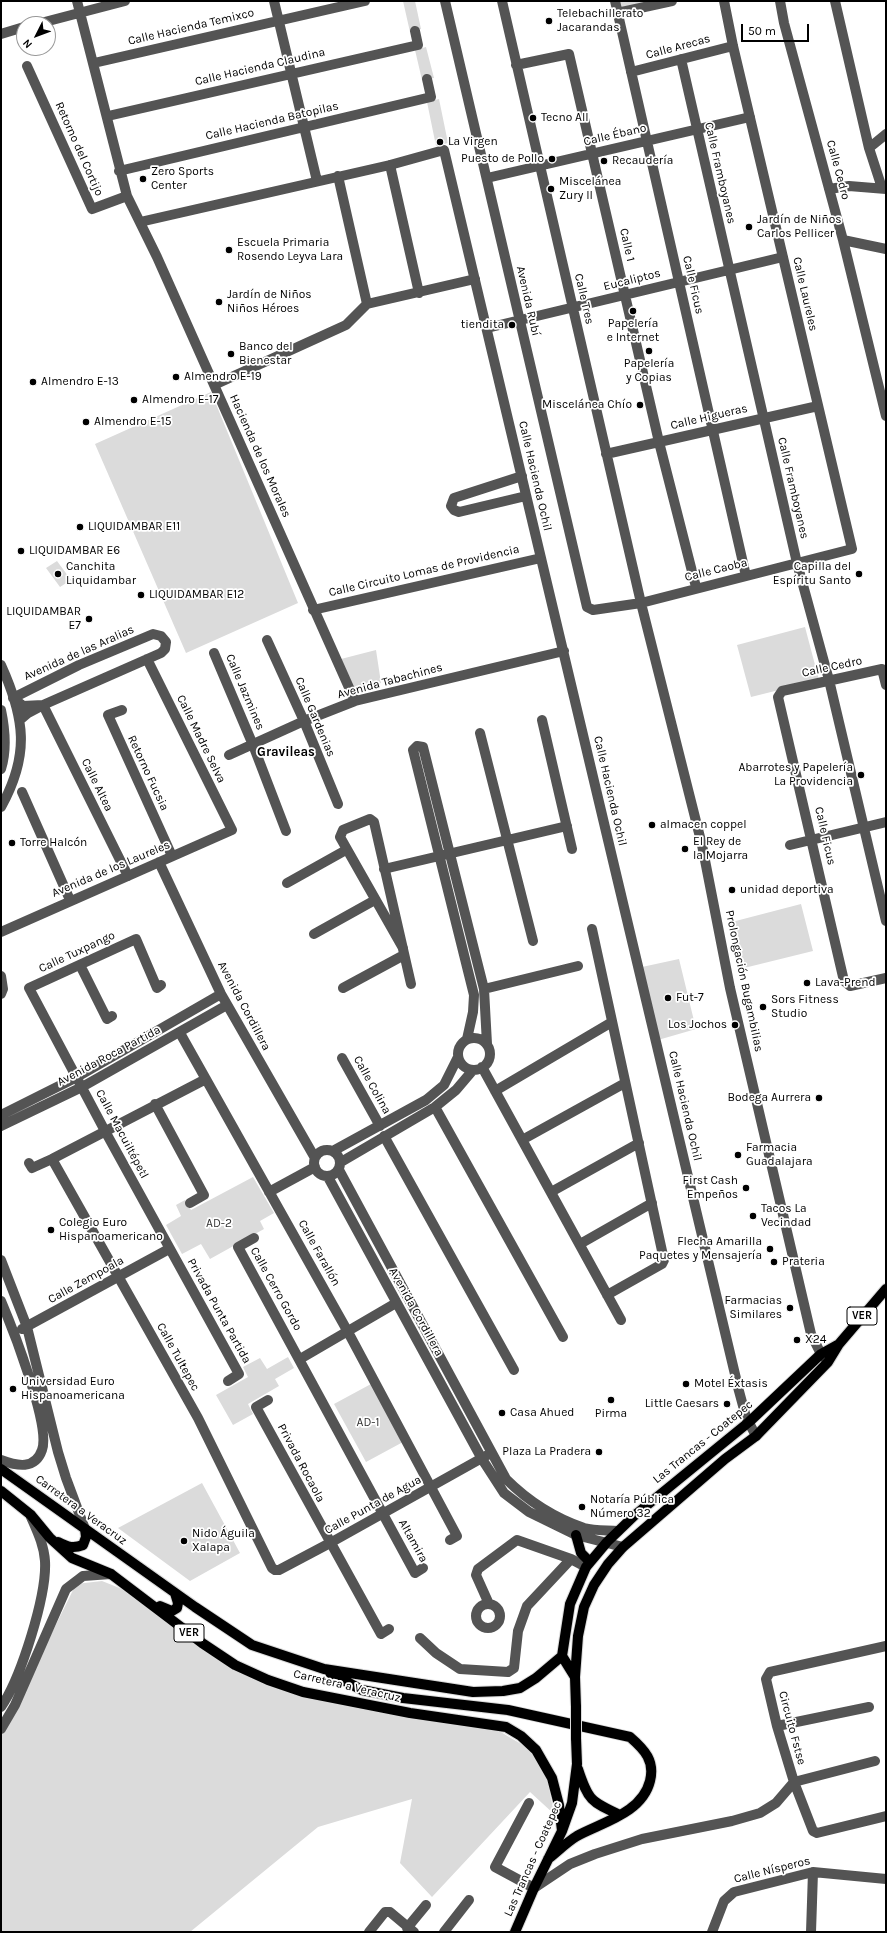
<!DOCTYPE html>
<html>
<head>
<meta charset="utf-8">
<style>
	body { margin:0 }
	#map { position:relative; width:887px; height:1933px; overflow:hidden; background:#fff; font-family:Karla,sans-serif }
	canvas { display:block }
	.frame { position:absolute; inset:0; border:2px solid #000; pointer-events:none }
	.north { position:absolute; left:16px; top:16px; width:40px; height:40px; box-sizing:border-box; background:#fff; border:1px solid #999; border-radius:50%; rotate:228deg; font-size:11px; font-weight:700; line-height:16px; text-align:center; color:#000 }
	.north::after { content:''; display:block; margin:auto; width:14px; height:18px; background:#000; clip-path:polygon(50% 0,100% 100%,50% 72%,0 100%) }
	.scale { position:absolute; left:741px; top:24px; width:68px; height:18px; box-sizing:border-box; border:2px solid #000; border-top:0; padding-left:5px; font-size:12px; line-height:14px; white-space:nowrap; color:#000; -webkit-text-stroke:3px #fff; paint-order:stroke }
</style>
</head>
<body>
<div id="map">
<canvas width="887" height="1933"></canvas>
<div class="frame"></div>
<div class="north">N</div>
<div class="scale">50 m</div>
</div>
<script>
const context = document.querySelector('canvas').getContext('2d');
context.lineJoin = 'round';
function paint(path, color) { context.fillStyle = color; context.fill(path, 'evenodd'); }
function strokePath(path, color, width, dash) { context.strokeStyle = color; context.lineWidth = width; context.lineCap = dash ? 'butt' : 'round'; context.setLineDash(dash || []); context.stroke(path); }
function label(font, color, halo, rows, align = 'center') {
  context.font = font + ' Karla,sans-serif'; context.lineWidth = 3.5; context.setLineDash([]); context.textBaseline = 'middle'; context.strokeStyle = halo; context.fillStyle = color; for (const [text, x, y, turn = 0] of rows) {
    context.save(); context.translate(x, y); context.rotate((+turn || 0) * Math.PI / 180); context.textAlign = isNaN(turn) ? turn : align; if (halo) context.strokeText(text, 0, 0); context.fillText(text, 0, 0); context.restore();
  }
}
paint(new Path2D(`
	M 403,1 L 415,1 L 421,29 L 410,32 Z
	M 615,1 L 672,1 L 617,13 Z
	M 426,47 L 434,78 L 422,80 L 415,50 Z
	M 439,99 L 448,143 L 436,146 L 427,102 Z
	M 211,392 L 298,603 L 186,653 L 95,444 Z
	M 57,561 L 71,580 L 60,587 L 46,568 Z
	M 805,627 L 819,680 L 751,697 L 737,645 Z
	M 376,650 L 381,683 L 355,691 L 341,659 Z
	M 801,904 L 813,951 L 740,969 L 728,923 Z
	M 679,959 L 696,1029 L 658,1040 L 642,967 Z
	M 253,1177 L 274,1213 L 260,1221 L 264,1229 L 210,1259 L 201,1244 L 182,1254 L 166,1225 L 181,1216 L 176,1205 L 185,1200 L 191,1210 Z
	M 288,1357 L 294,1368 L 275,1379 L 279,1386 L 248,1404 L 253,1414 L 233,1425 L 216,1395 L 248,1377 L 243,1367 L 260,1358 L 267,1369 Z
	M 371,1384 L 403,1442 L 366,1462 L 334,1404 Z
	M 202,1483 L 240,1553 L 190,1581 L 118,1528 Z
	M 102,1581 L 122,1589 L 270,1682 L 343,1703 L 499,1731 L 533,1751 L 547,1778 L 554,1814 L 530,1792 L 432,1897 L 400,1863 L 412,1799 L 318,1827 L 190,1932 L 1,1932 L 1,1736 L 76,1584 Z`), '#dbdbdb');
const major = new Path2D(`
	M 1,1469 L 195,1607 L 252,1645 L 324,1669 L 473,1692 L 503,1691 L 520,1688 L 536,1678 L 562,1656
	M 1,1491 L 31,1515 L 50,1538 L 72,1558 L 111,1574 L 202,1643 L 235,1665 L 268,1680 L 303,1692 L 410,1713 L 506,1727 L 521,1736 L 536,1750 L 552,1778 L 559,1805 L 562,1831
	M 576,1535 L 581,1553 L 590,1562
	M 58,1542 C 68,1547 73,1549 83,1545 L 86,1537 L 85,1529
	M 160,1606 L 172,1611 L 177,1608 L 178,1603 L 175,1593
	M 330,1673 L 362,1690 L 403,1698 L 508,1710 L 630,1737 C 645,1750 655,1761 650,1781 C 642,1813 603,1822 577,1836 C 567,1842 557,1852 548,1859
	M 575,1677 L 562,1656 L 570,1604 L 586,1567 L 607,1542 L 635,1515 L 749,1422 L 821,1354 L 839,1344
	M 576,1707 L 575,1677 L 578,1636 L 584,1607 L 594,1585 L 608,1564 L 623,1547 L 725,1459 L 756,1436 L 828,1362 L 839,1344 L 886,1289
	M 578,1769 C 588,1800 591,1802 620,1815
	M 515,1932 L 534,1888 L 562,1831 L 572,1803 L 577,1764 L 576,1738`);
strokePath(major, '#dbdbdb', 12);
strokePath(new Path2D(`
	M 77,1 L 127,196 L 157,257 L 355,701
	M 274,1 L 317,181
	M 445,1 L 587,607 L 593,610 L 641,603 L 852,549 L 733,46 L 724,1
	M 502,1 L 641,603 L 702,845 L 730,988 L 811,1334 L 821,1354 L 827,1360
	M 615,1 L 746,576
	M 780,1 L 784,23 L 843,240 L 886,416
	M 835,1 L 869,148 L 882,188
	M 617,13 L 672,1
	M 37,24 L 125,1
	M 1,34 L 24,27
	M 681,59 L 797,563 L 829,680 L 886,921
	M 94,63 L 365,1
	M 516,65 L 569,54 L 659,442 L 696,587
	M 27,66 L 92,209 L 127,196
	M 631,72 L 733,46
	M 108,116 L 418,45 L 415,31
	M 869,148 L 886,134
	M 390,165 L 419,293
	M 119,171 L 431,97 L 427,79
	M 338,176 L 367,304
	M 487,178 L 750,117
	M 829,189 L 849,186 L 886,189
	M 140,222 L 390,165 L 444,150 L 739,1391 L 746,1417 L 756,1436
	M 843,240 L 886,249
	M 367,304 L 475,279
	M 487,328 L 783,257
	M 214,385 L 346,325 L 367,304
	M 606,454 L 818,406
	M 522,476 L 454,498 L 451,506 L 454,510 L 459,512 L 526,496
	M 313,610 L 541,558
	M 267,640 L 304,721 L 338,804
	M 214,653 L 253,745 L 286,831
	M 1,665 C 25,718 30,755 1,807
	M 882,669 L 782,691 L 778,697 L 844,981 L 850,986 L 886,978
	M 882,669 L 886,685
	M 1,710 C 5,729 7,750 1,769
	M 122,710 L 108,715 L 172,856
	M 21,719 L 28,713 L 43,705 L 161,653 L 165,649 L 166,642 L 161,636 L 153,634 L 79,665 L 13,698 L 23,706 L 43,705 L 128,876
	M 542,720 L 572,849
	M 480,733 L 533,941
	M 229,755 L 304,721 L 355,701 L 564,651
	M 22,792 L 70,900
	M 790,845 L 886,822
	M 159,862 L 221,994 L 315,1158
	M 384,869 L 567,826
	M 287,883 L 346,850
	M 592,929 L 664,1260 L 662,1264 L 607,1295
	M 1,932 L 232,830 L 147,659
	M 314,934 L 375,900
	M 403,948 L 340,837 L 343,830 L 370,819 L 374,822 L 411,984
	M 80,965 L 107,1019 L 112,1016
	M 1,976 L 3,989 L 1,994
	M 161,985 L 157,988 L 136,939 L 29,988 L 105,1131 L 239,1374 L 228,1381
	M 343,988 L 404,955
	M 484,989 L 578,966
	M 180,1033 L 348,1332 L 457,1536 L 450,1540
	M458 1054a16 16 0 1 1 32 0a16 16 0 1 1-32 0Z
	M 467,1039 L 473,1012 L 474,995 L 413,750 L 417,746 L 423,747 L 484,989 L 487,1044
	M 342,1058 L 380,1126
	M 482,1067 L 621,1320
	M 495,1091 L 612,1022
	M 155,1104 L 204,1195 L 190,1203
	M 435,1107 L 563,1337
	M 1,1115 L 77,1077 L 221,994
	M 1,1126 L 82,1087 L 227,1005
	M 384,1136 L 514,1370
	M 522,1140 L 625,1083
	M314 1163a13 13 0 1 1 26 0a13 13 0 1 1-26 0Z
	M 333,1151 L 426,1100 L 444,1085 L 458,1057
	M 52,1159 L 198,1418 L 272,1568 L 275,1570 L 279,1570 L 330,1543 L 491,1453
	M 341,1162 L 435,1107 L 456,1090 L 473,1070
	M 29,1163 L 32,1168 L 52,1159 L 206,1079
	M 339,1170 L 506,1479 C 528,1501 555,1518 584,1528 C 595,1531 608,1530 618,1531
	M 328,1177 L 482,1459 L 504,1493 L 529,1512 L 576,1535 L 623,1547
	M 269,1192 L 315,1167
	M 551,1192 L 639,1143
	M 254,1238 L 238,1247 L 415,1573 L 423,1568
	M 580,1244 L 652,1203
	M 1,1260 L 27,1327 L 58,1452 L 66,1478 L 85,1529
	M 1,1301 C 12,1327 51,1426 42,1450 C 35,1470 17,1466 1,1460
	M 22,1329 L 169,1249
	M 300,1359 L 396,1303
	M 268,1400 L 256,1407 L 381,1634 L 389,1629
	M 489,1604 L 476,1575 L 478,1569 L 517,1540 L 571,1559 L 586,1567
	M476 1616a12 12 0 1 1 24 0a12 12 0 1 1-24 0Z
	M 420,1638 L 436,1653 L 460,1669 L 508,1672 L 514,1668 L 518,1631 L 527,1606 L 571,1559
	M 886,1646 L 770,1672 L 766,1679 L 777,1726 L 794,1782 L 813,1831 L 817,1833 L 886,1816
	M 1,1707 C 21,1678 47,1595 45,1561 C 44,1545 37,1531 31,1517
	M 777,1726 L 869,1707
	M 1,1729 L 15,1705 L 66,1589 L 83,1576 L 111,1574
	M 529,1803 L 495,1867 L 534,1888 L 570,1864 L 595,1854 L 642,1839 L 732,1821 L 760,1813 L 776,1803 L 794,1782 L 875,1761
	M 407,1928 L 426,1905
	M 369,1932 L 385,1912 L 390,1912 L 414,1932
	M 444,1932 L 469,1900
	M 712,1932 L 724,1901 L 734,1892 L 813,1872 L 886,1879
	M 811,1932 L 813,1872`), '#545454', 10);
strokePath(major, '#000', 10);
const majorBridge = new Path2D(`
	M 576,1707 L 576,1738`);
strokePath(majorBridge, '#dbdbdb', 12, []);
strokePath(majorBridge, '#000', 10);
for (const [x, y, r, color] of [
	[549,21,4,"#000"],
	[533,118,4,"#000"],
	[440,142,4,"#000"],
	[552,159,4,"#000"],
	[604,161,4,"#000"],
	[143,179,4,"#000"],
	[551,189,4,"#000"],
	[749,227,4,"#000"],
	[229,250,4,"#000"],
	[219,302,4,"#000"],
	[633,311,4,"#000"],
	[512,325,4,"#000"],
	[649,351,4,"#000"],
	[231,354,4,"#000"],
	[176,377,4,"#000"],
	[33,382,4,"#000"],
	[134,400,4,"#000"],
	[640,405,4,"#000"],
	[86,422,4,"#000"],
	[80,527,4,"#000"],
	[21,551,4,"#000"],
	[58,574,4,"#000"],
	[859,574,4,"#000"],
	[141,595,4,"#000"],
	[89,619,4,"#000"],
	[861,775,4,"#000"],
	[652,825,4,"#000"],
	[12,843,4,"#000"],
	[685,849,4,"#000"],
	[732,890,4,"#000"],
	[807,983,4,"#000"],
	[668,998,4,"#000"],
	[763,1007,4,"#000"],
	[735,1025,4,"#000"],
	[819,1098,4,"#000"],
	[738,1155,4,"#000"],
	[746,1188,4,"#000"],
	[753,1216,4,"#000"],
	[51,1230,4,"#000"],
	[770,1249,4,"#000"],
	[774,1262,4,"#000"],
	[790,1308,4,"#000"],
	[797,1340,4,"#000"],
	[686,1384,4,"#000"],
	[13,1389,4,"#000"],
	[611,1400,4,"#000"],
	[727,1404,4,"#000"],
	[502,1413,4,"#000"],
	[599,1452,4,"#000"],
	[582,1507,4,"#000"],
	[184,1541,4,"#000"]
]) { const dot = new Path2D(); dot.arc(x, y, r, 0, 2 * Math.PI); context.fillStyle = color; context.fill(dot); strokePath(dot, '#fff', 1.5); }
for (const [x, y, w] of [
	[862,1316,30],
	[189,1633,30]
]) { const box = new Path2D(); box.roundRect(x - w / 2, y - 9, w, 18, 3); context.fillStyle = '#fff'; context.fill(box); strokePath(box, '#000', 1); }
label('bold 11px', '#000', null, [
	["VER",862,1316],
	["VER",189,1633]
]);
label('12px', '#000', '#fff', [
	["Telebachillerato",557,14],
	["Jacarandas",557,28],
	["Tecno All",541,118],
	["La Virgen",448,142],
	["Puesto de Pollo",544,159,"right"],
	["Recaudería",612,161],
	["Zero Sports",151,172],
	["Center",151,186],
	["Miscelánea",559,182],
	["Zury II",559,196],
	["Jardín de Niños",757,220],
	["Carlos Pellicer",757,234],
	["Escuela Primaria",237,243],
	["Rosendo Leyva Lara",237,257],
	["Jardín de Niños",227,295],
	["Niños Héroes",227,309],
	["Papelería",633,324,"center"],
	["e Internet",633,338,"center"],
	["tiendita",504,325,"right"],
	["Banco del",239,347],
	["Bienestar",239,361],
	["Papelería",649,364,"center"],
	["y Copias",649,378,"center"],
	["Almendro E-19",184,377],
	["Almendro E-13",41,382],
	["Almendro E-17",142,400],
	["Miscelánea Chío",632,405,"right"],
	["Almendro E-15",94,422],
	["LIQUIDAMBAR E11",88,527],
	["LIQUIDAMBAR E6",29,551],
	["Canchita",66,567],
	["Liquidambar",66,581],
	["Capilla del",851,567,"right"],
	["Espíritu Santo",851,581,"right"],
	["LIQUIDAMBAR E12",149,595],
	["LIQUIDAMBAR",81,612,"right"],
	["E7",81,626,"right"],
	["Abarrotes y Papelería",853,768,"right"],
	["La Providencia",853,782,"right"],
	["almacen coppel",660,825],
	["El Rey de",693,842],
	["la Mojarra",693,856],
	["Torre Halcón",20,843],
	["unidad deportiva",740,890],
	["Lava-Prend",815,983],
	["Fut-7",676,998],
	["Sors Fitness",771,1000],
	["Studio",771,1014],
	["Los Jochos",727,1025,"right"],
	["Bodega Aurrera",811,1098,"right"],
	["Farmacia",746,1148],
	["Guadalajara",746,1162],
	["First Cash",738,1181,"right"],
	["Empeños",738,1195,"right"],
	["Tacos La",761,1209],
	["Vecindad",761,1223],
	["Colegio Euro",59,1223],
	["Hispanoamericano",59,1237],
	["Flecha Amarilla",762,1242,"right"],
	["Paquetes y Mensajería",762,1256,"right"],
	["Prateria",782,1262],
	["Farmacias",782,1301,"right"],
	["Similares",782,1315,"right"],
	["X24",805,1340],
	["Universidad Euro",21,1382],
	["Hispanoamericana",21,1396],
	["Motel Éxtasis",694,1384],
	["Little Caesars",719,1404,"right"],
	["Casa Ahued",510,1413],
	["Pirma",611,1414,"center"],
	["Plaza La Pradera",591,1452,"right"],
	["Notaría Pública",590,1500],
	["Número 32",590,1514],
	["Nido Águila",192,1534],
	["Xalapa",192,1548]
], 'left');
label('12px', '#000', '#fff', [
	["Calle Hacienda Temixco",191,27,-13],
	["Calle Arecas",678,47,-15],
	["Calle Hacienda Claudina",260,67,-13],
	["Calle Hacienda Batopilas",272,121,-13],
	["Calle Ébano",615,135,-13],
	["Retorno del Cortijo",79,149,66],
	["Calle Cedro",838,170,75],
	["Calle Framboyanes",720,173,77],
	["Calle 1",627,245,77],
	["Eucaliptos",632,280,-14],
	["Calle Ficus",693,285,77],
	["Calle Laureles",805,294,77],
	["Calle Tres",584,299,77],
	["Avenida Rubí",528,301,77],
	["Calle Higueras",709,417,-13],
	["Hacienda de los Morales",260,456,66],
	["Calle Hacienda Ochil",535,476,77],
	["Calle Framboyanes",793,488,77],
	["Calle Caoba",716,570,-14],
	["Calle Circuito Lomas de Providencia",424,571,-13],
	["Avenida de las Aralias",79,653,-24],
	["Calle Cedro",832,667,-12],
	["Avenida Tabachines",390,681,-15],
	["Calle Jazmines",245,692,67],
	["Calle Gardenias",315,717,67],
	["Calle Madre Selva",201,739,64],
	["Retorno Fucsia",148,773,65],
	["Calle Altea",97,785,64],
	["Calle Hacienda Ochil",610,791,77],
	["Calle Ficus",825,836,77],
	["Avenida de los Laureles",111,869,-23],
	["Calle Tuxpango",77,952,-25],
	["Prolongación Bugambilias",744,981,78],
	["Avenida Cordillera",244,1006,62],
	["Avenida Roca Partida",109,1056,-28],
	["Calle Colina",372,1085,61],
	["Calle Hacienda Ochil",685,1106,77],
	["Calle Macuiltépetl",122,1134,62],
	["Calle Farallón",319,1253,61],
	["Calle Zempoala",86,1280,-29],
	["Calle Cerro Gordo",276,1289,61],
	["Privada Punta Partida",219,1311,61],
	["Avenida Cordillera",416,1312,61],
	["Calle Tultepec",178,1357,61],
	["Las Trancas - Coatepec",703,1442,-39],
	["Privada Rocaola",301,1463,62],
	["Calle Punta de Agua",373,1505,-29],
	["Carretera a Veracruz",81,1510,36],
	["Altamira",413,1541,61],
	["Carretera a Veracruz",347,1686,13],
	["Circuito Fstse",792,1728,75],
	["Las Trancas - Coatepec",533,1859,-66],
	["Calle Nísperos",772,1870,-14]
]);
label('12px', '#323232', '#fff', [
	["AD-2",219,1224],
	["AD-1",368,1423]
]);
label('bold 13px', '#000', '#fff', [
	["Gravileas",286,752]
]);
</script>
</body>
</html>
